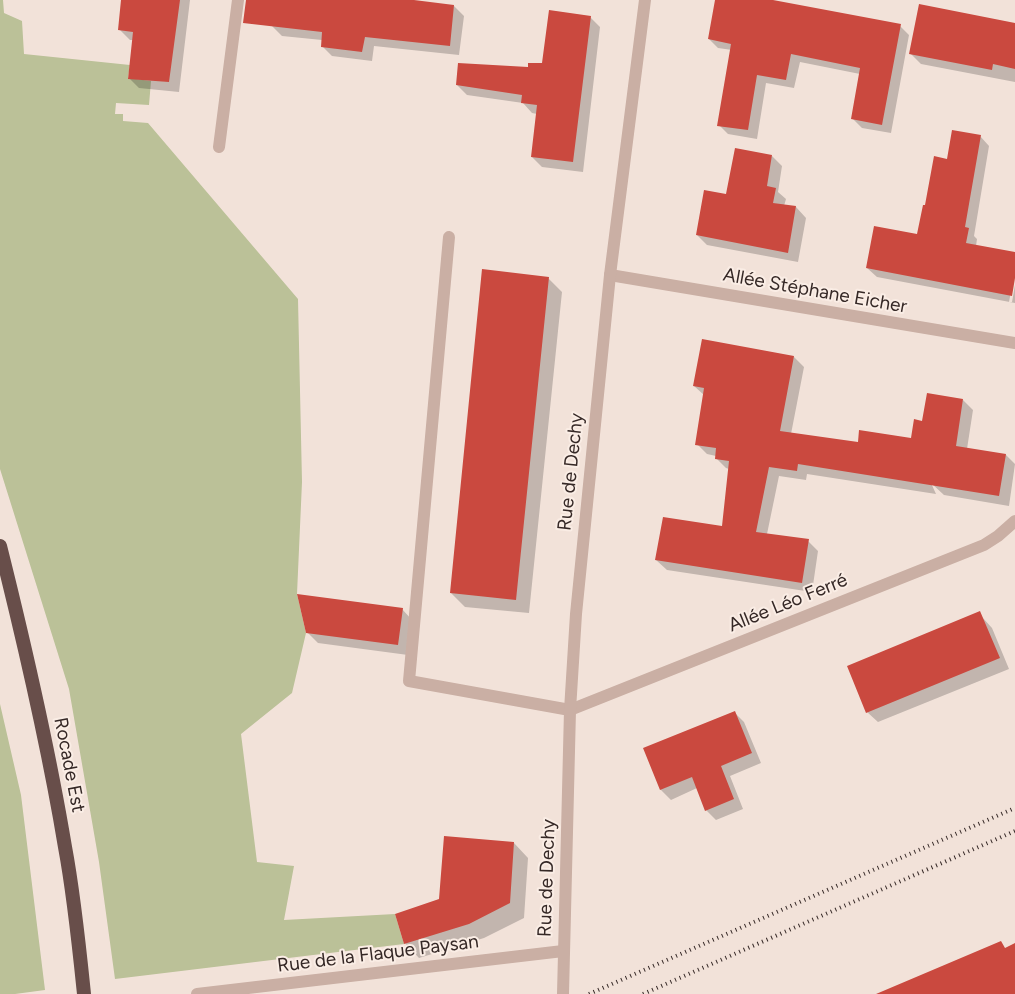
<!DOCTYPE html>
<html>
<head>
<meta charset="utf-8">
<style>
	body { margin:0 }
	canvas { display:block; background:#f2e2d9 }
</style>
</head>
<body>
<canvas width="1015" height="994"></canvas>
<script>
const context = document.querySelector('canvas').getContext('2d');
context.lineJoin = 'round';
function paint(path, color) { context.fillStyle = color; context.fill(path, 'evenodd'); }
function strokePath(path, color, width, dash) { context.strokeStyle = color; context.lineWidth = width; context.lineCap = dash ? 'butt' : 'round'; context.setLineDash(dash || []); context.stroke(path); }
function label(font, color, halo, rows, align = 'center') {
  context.font = font + ' Figtree,sans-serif'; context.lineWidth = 4; context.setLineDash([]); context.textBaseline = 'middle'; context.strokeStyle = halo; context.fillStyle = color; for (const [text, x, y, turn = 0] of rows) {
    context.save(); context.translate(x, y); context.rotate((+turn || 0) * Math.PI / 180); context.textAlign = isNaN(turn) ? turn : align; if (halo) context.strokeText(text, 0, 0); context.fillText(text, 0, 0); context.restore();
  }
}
paint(new Path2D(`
	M 0,0 L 3,0 L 4,13 L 22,21 L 24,54 L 130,65 L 128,78 L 151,81 L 149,105 L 116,103 L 115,114 L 123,114 L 123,121 L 148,123 L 298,299 L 302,482 L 297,594 L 306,633 L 292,693 L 241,734 L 257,862 L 294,866 L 284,920 L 395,914 L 404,944 L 115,979 L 99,862 L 69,689 L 0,469 Z
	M 0,704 L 21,795 L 45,990 L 15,994 L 0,994 Z`), '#bbc198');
paint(new Path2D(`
	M 123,0 L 190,0 L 179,92 L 139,88 L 129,78 L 133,40 L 130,40 L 120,30 Z
	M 275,0 L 402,0 L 454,6 L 464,16 L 459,55 L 374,46 L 372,61 L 332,56 L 322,46 L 322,40 L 282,36 L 272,26 Z
	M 716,0 L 764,0 L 900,26 L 909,35 L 891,133 L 862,128 L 853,119 L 860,74 L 800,62 L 794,88 L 766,83 L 757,139 L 728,134 L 719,125 L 732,50 L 718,48 L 709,39 Z
	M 590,17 L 600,27 L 583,172 L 542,167 L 532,157 L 537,114 L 532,113 L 523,103 L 467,95 L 457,85 L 543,65 Z
	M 1015,24 L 1015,82 L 921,64 L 910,53 Z
	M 980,136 L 989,146 L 974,236 L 977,239 L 976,246 L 1015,253 L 1015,271 L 1009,302 L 1012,302 L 1015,285 L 1015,303 L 877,277 L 867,268 L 918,235 L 926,207 L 948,161 Z
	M 772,156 L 782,166 L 778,192 L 786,199 L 784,206 L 796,207 L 806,218 L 798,262 L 707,245 L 697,235 L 727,195 Z
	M 548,278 L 562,292 L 529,613 L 465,607 L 451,593 Z
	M 794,357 L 804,367 L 791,434 L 859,443 L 912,444 L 923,423 L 963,400 L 973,410 L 967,449 L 1006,455 L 1015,464 L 1009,506 L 944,495 L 931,483 L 936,494 L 807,474 L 806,480 L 779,476 L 767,534 L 808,541 L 818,551 L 812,592 L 667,570 L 656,560 L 723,528 L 729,469 L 726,468 L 716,458 L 716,456 L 707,454 L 697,444 L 704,395 L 694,386 Z
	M 402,609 L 412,620 L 408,655 L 318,643 L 307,632 Z
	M 982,617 L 992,628 L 1009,669 L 878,722 L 867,712 Z
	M 735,713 L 744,722 L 761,763 L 730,776 L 743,809 L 716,820 L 706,810 L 697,788 L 671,800 L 661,790 L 645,749 Z
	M 514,843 L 528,858 L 524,918 L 484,938 L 419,958 L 405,943 L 440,900 Z`), '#0003');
paint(new Path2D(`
	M 121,0 L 180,0 L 169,82 L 128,79 L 133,32 L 118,30 Z
	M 246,0 L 414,0 L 454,5 L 450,46 L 365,37 L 362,52 L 321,47 L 322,32 L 243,23 Z
	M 715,0 L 773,0 L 901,24 L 882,125 L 851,119 L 860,68 L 791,54 L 786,80 L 757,75 L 748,130 L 717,126 L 731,44 L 708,39 Z
	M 919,4 L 1015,23 L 1015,69 L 993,64 L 992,70 L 909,54 Z
	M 549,10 L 591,16 L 573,162 L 531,157 L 537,105 L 521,103 L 522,95 L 456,85 L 458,63 L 528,67 L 528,63 L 542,63 Z
	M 952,130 L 981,135 L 965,227 L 969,228 L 966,243 L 1015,252 L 1015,278 L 1012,296 L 866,268 L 874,226 L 917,234 L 923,205 L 925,205 L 934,156 L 947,159 Z
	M 735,148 L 772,155 L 767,186 L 776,188 L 773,203 L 796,206 L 788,253 L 696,235 L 704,190 L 726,194 Z
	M 482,269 L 549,277 L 516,600 L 450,593 Z
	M 702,339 L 794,356 L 780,431 L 858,442 L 859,430 L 911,438 L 914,419 L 922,421 L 927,393 L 963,399 L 956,446 L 1006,454 L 999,496 L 798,464 L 797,471 L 769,467 L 756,532 L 809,539 L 802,583 L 655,560 L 663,517 L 722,526 L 729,461 L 715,459 L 716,448 L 695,445 L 704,388 L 693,386 Z
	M 297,594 L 403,608 L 398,645 L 306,633 Z
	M 980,611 L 1000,658 L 866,713 L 847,666 Z
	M 735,711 L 752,753 L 721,766 L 734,799 L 705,811 L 692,777 L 660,790 L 643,748 Z
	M 444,836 L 514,842 L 510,903 L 469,924 L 404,944 L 395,914 L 439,899 Z
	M 1001,941 L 1005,948 L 1015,943 L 1015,994 L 876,994 Z`), '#ca493f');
strokePath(new Path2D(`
	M 449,237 L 409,681 L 570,710`), '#caafa4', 12);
strokePath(new Path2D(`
	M 219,147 L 238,0
	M 610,275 L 1015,343
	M 570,710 L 984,545 L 998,536 L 1015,521`), '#caafa4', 12);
strokePath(new Path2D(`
	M 197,994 L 563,951
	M 563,994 L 570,710 L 576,614 L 610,275 L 645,0`), '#caafa4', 12);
strokePath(new Path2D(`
	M 0,546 C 25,646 48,745 65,847 C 74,895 79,945 84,994`), '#684e4a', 14);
strokePath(new Path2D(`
	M 589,994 L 1015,808
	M 643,994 L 1015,831`), '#352826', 4, [1, 4]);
label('19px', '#352826', '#faede5', [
	["Allée Stéphane Eicher",815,291,10],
	["Rue de Dechy",571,472,-84],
	["Allée Léo Ferré",788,603,-22],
	["Rocade Est",69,765,79],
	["Rue de Dechy",547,878,-88],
	["Rue de la Flaque Paysan",378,954,-7]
]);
</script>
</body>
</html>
